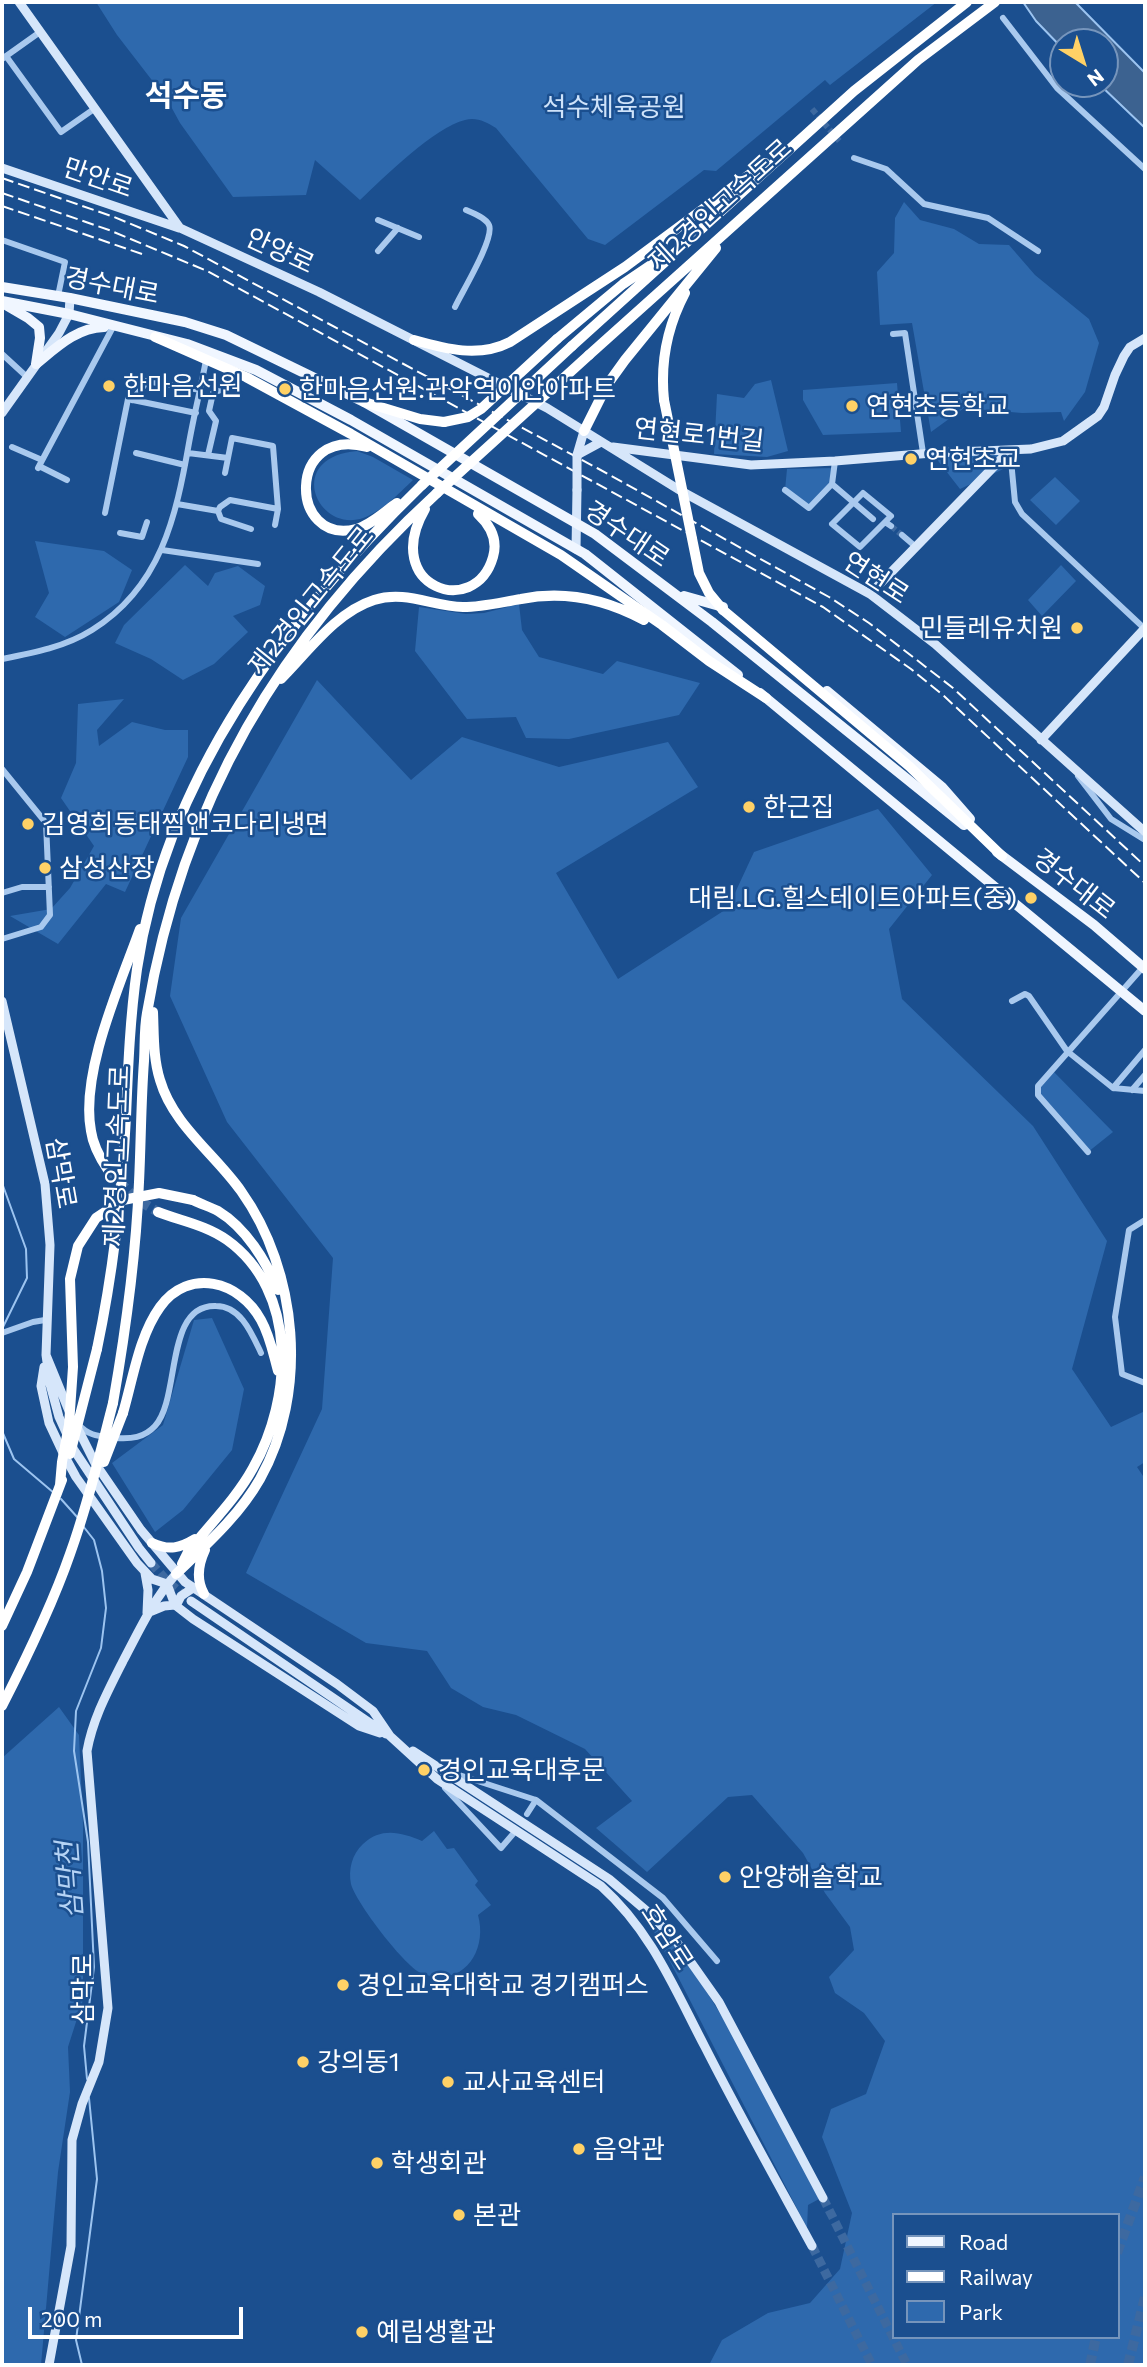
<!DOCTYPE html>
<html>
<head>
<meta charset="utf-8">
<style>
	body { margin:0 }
	#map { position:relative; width:1147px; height:2367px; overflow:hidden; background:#1b4f8f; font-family:Commissioner,sans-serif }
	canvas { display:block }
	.frame { position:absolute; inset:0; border:4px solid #fff; pointer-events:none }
	.legend { position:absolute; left:892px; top:2213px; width:228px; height:126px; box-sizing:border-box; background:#1b4f8f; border:2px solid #7695bc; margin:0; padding:9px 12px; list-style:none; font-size:21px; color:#fff }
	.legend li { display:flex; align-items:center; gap:14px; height:35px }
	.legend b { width:35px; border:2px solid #7695bc }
	.north { position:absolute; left:1049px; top:28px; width:70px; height:70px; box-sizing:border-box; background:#1b4f8f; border:2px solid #7695bc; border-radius:50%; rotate:142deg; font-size:19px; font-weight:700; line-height:28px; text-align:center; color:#fff }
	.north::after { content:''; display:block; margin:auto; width:24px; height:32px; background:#ffd166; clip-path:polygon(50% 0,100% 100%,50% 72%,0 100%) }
	.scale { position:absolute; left:28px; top:2307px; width:215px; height:32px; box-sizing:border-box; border:4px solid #fff; border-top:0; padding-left:9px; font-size:21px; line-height:24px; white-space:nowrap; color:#fff; -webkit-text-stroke:5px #1b4f8f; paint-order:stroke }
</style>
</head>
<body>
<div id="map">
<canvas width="1147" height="2367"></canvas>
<div class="frame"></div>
<ul class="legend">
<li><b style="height:9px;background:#f0f6ff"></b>Road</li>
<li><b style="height:9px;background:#fff"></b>Railway</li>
<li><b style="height:19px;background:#2e69ad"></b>Park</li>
</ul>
<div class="north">N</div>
<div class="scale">200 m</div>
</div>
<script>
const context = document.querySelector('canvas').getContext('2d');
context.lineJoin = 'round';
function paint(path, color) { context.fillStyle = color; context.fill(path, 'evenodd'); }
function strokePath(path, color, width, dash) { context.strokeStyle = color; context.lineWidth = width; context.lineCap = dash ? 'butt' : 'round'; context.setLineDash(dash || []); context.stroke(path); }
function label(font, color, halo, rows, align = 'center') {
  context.font = font + ' Commissioner,"Noto Sans KR",sans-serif'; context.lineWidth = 5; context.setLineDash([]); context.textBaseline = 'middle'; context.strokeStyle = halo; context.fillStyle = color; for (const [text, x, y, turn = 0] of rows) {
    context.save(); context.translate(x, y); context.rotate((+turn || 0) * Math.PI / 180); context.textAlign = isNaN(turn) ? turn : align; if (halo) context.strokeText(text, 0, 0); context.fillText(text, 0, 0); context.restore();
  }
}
paint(new Path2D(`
	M 96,2 L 937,2 L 830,85 L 825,80 L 716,171 L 704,170 L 605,245 L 588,239 L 496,128 C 486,122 477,117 465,120 C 435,127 384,177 360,200 L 315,160 L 306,195 L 233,197 L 180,123 L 168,101 L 117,35 Z
	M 904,202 L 920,220 L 954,229 L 979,244 L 1009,245 L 1035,275 L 1089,319 L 1099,343 L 1085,392 L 1064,421 L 1061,412 L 1022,413 L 964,408 L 931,432 L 912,323 L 880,325 L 877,272 L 894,253 L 895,218 Z
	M 771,380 L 788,451 L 767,457 L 714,454 L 717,394 L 744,398 L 755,384 Z
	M 897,383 L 901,432 L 823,435 L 803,400 L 803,390 Z
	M 1010,450 L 1012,465 L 960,489 L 932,453 Z
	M 357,451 L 373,457 L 413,480 C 398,494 381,513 360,519 C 315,530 286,457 357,451 Z
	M 834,468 L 832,484 L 809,508 L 785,490 L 787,469 Z
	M 1055,477 L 1080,501 L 1056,525 L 1030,500 Z
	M 35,541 L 104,551 L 132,570 L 119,602 L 65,637 L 35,617 L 49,593 Z
	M 185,565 L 208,586 L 215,573 L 238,566 L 265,586 L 260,605 L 233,616 L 248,632 L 214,664 L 183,680 L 151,659 L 115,643 L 124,625 Z
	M 1061,565 L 1076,581 L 1042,616 L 1028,600 Z
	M 519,604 L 522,630 L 539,657 L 603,674 L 617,661 L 700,683 L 679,715 L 569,739 L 526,738 L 516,717 L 467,719 L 415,651 L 419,607 L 466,614 L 484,613 Z
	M 317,680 L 411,780 L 462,737 L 559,767 L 668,742 L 698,787 L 556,873 L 618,979 L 728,908 L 754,852 L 878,809 L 932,875 L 889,929 L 902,999 L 1033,1126 L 1107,1241 L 1072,1369 L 1111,1427 L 1145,1411 L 1145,1462 L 1137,1467 L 1145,1479 L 1145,2365 L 709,2365 L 722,2340 L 768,2313 L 810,2303 L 840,2269 L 852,2213 L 822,2137 L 831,2109 L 866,2094 L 885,2041 L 864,2013 L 835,1993 L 829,1977 L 854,1950 L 850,1927 L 825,1893 L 803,1853 L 752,1795 L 728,1797 L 647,1872 L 596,1828 L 632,1801 L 585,1749 L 516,1715 L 483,1707 L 451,1688 L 427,1651 L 366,1643 L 246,1573 L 322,1409 L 333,1258 L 227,1122 L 170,996 L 181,918 ZM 893,2215 L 1117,2215 L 1117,2337 L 893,2337 Z
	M 124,699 L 97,730 L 99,746 L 132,722 L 165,730 L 188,730 L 188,757 L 125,892 L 106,884 L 58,944 L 10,916 L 51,909 L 70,888 L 94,846 L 61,798 L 76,763 L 78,704 Z
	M 1051,1069 L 1113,1132 L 1088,1152 L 1038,1095 L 1045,1076 Z
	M 212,1318 L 244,1389 L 232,1450 L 183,1510 L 155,1532 L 112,1463 L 163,1425 L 194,1320 Z
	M 59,1707 L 79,1735 L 83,1825 L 83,2000 L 68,2047 L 70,2092 L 58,2172 L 41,2365 L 2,2365 L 2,1758 Z
	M 434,1831 L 447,1849 L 454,1848 L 478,1881 L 475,1885 L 491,1905 L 478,1915 C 488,1951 463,1988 423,1974 C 406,1969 355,1901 351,1884 C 348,1870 352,1854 363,1844 C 381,1827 401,1832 422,1841 Z
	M 656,1929 L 663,1933 C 729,2011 771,2109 819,2199 L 808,2205 L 807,2228 L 677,1975 L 653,1930 Z`), '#2e69ad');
const water = new Path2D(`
	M 1023,2 L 1075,2 L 1145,73 L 1145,128 L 1099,84 L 1105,84 L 1105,42 L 1063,42 L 1063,49 L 1036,21 Z`);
paint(water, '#3c6290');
strokePath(water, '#9cc4f0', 2);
strokePath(new Path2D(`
	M 2,1183 L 26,1249 L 27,1278 L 2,1329
	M 2,1431 L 14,1459 L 54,1493
	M 61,1499 L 78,1518
	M 83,1526 L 94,1540 L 102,1571 L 106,1608 L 101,1648 L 76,1711 L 74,1751 L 88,1842 L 94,1967 L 84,2046 L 87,2079
	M 82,2365 L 76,2340 L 97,2179 L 89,2098`), '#9cc4f0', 2);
strokePath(new Path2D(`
	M 812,109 L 841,143
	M 891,526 L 902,535`), '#3d69a0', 6, [6, 3]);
strokePath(new Path2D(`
	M 151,1563 L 169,1583 L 187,1598
	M 823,2198 L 907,2365
	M 812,2246 L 872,2365`), '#3d69a0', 9, [9, 4.5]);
strokePath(new Path2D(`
	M 108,1170 L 135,1198 L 158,1212
	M 1117,2253 L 1145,2177
	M 1090,2365 L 1096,2337
	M 1128,2365 L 1145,2297`), '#3d69a0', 10, [10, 5]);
strokePath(new Path2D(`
	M 1003,18 L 1057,88 L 1145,169
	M 6,56 L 61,132 L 94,109
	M 2,59 L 40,32
	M 854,158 L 886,169 L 924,204 L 988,218 L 1038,251
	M 378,220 L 419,237
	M 2,240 L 65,262 L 58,296
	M 378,251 L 398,228
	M 455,307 C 462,292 495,238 489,225 C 486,218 473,213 466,210
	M 893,334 L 905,333 L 923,453
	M 2,354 L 27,377
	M 139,380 L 201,390
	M 132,400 L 147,382
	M 12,447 L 42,460
	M 1010,450 L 1015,502 L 1022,514 L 1145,629
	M 136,453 L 185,465
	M 188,453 L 228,458
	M 208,455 L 216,421 L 209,411 L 213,393 L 226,388
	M 835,461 L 832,484 L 873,519
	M 39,466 L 67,480
	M 38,468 L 113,327
	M 225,473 L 232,438 L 273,446 L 278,509 L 275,525
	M 785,490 L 809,508 L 832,484
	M 177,504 L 218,511
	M 105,513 L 128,399 L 196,413
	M 885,522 L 860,547 L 832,524 L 863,493 L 891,516 L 885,522 L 891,526
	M 251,529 L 221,519 L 218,511 L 220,507 L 230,500 L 278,509
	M 120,533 L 142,537 L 147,522
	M 902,535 L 916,547
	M 162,550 L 258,564
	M 2,659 C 33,653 65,647 92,630 C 161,587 176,517 189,443 C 194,415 201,387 206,360
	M 2,769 L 46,823 L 50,915 L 41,927 L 2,939
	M 1078,776 L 1111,819 L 1145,840
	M 2,893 L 22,887 L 49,887
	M 1012,1001 L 1025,994 L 1029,996 L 1067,1051 L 1113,1088 L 1145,1091
	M 1113,1088 L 1145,1050
	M 1132,1090 L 1145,1075
	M 1088,1152 L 1038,1095 L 1038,1086 L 1144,966
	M 1145,1220 L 1129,1230 L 1115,1317 L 1122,1374 L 1145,1383
	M 2,1333 L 33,1322 L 45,1320
	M 78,1424 C 89,1437 101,1436 116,1438 C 131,1439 144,1438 155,1426 C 181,1398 164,1304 216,1306 C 241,1306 252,1334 261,1353
	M 450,1772 L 536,1800 L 663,1898 L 717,1961
	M 445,1788 L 501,1848 L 513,1834
	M 527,1814 L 536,1800`), '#a9c9ee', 6);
strokePath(new Path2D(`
	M 19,2 L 180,228 L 319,292 L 547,408 L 681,491 L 870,594 L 935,644 L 1145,832
	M 2,168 L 179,228
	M 2,413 L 59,333 L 69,314 L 70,298
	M 613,447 L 751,465 L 835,461 L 932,453 L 1031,449 L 1063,441 L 1098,416 L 1104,407 L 1115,375 L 1124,356 L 1130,347 L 1145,338
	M 577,455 L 601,442
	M 577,455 L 584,431
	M 576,549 L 577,490
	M 870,594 L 1010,450
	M 1041,740 L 1145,628
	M 2,1001 L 45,1184 L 50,1245 L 46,1355 L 50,1384 L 59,1417 L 74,1450 L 139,1548 L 151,1563
	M 46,1355 L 69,1411
	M 44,1367 L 41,1386 L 49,1423 L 64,1455 L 76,1477 L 137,1563 L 152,1579 L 167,1584
	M 77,1427 L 95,1463 L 141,1530 L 185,1582 L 337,1684 L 373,1711 L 390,1736 L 437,1779 L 601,1886 C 652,1932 674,1988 705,2047 C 739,2114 776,2180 812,2246
	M 145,1573 L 148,1590 L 147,1613 L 164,1606 L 175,1605
	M 167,1584 L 175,1605 L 193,1619 L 359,1726 L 380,1733
	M 191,1601 L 386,1734
	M 176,1606 L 181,1596 L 193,1588
	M 413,1751 L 609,1879 L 649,1913 L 676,1941 L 719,2002 L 823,2198
	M 49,2365 L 71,2246 L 72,2140 L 82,2104 L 99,2062 L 108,2008 L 87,1751 C 93,1718 108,1691 123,1661 C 139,1631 153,1600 176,1574`), '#d6e6fa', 9);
strokePath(new Path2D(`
	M 2,287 L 70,298 L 185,322 L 226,335 L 364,402 L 595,534 L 712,622 L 964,825
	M 2,301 L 69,314 L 187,344 L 256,370 L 351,420 L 585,554 L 738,675
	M 4,304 L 28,318 L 39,327 L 40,338 L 36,364
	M 36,364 C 57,347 76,328 104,327
	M 684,596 L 723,607
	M 827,691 L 942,787 L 970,819
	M 760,693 L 1145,1011
	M 997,852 L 1094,925 L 1145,969`), '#f0f6ff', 10);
strokePath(new Path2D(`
	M 155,337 L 246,377 L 351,434 L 561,555 L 662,625 L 709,661 L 766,698
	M 557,339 L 623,284 L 657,261
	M 414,340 C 446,349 479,358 510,342 L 625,267 L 765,163
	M 572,346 L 854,91 L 967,2
	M 589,355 L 918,60 L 995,2
	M 664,400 C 660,361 667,327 685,293
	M 364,402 L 420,419 L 444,422
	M 584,431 L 607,385 L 625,360 L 716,248
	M 367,447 C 286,425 289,546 356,529 C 371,525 385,511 397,503
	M 425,509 C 380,587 475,620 493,557 C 498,540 491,526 478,514
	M 723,610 L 909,766 L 1002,856
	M 281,679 C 308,652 336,612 374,600 C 405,590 432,606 463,607 C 483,607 502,602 521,599 C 565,590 605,599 644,620
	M 153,1012 C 154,1034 153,1058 160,1080 C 173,1125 215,1154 241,1191 C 298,1271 309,1392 260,1479 C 239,1516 206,1545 176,1574
	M 108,1170 C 100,1158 93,1146 91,1131 C 80,1073 120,985 140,929
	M 193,1200 C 201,1204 210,1207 218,1211 C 246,1228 266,1261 278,1290
	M 158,1212 C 181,1221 206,1225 227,1240 C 298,1291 293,1398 253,1468 C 236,1499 210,1524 188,1552 L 182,1564
	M 97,1349 C 113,1273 122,1195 126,1117 C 128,1068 130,1018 137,969 C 165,778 287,616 422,485
	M 113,1403 C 126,1329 136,1257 139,1182 C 141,1142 141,1101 144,1061 C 145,1045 144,1029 147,1013 C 182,803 281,636 437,493
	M 123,1413 C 133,1379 139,1336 160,1307 C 189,1267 240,1281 261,1320 C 270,1336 273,1353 278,1371
	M 152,1543 C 169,1551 180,1548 195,1539
	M 204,1594 C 196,1580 198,1565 205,1550`), '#fff', 10);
strokePath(new Path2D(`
	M 2,178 L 114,217 L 184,246 L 597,468 L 829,597 L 869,623 L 953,688 L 1145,866
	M 2,193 L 109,230 L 207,271 L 823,607 L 911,669 L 944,696 L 1145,883
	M 2,206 L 145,255`), '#fff', 2, [12, 5]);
strokePath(new Path2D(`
	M 577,490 L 577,455`), '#d6e6fa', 9);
strokePath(new Path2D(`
	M 664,400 L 699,573 L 709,593 L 723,610
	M 444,422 L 468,417 L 481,409 L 557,339
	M 422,485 L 572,346
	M 437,493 L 589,355
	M 70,1454 L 97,1349
	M 104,1462 L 123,1413
	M 60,1485 L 62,1462 L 69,1425 L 73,1367 L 70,1279 L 78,1246 L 96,1218 L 123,1200 L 159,1193 L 193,1200
	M 2,1626 L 27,1572 L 62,1480
	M 2,1706 C 27,1657 52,1606 70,1554 C 88,1504 100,1453 113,1403`), '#fff', 10);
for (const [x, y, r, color] of [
	[109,386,7,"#ffd166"],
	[285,389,7,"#ffd166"],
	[852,406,7,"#ffd166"],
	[911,459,7,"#ffd166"],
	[1077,628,7,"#ffd166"],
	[749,807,7,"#ffd166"],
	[28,824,7,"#ffd166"],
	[45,868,7,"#ffd166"],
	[1031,898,7,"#ffd166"],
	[424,1770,7,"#ffd166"],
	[725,1877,7,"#ffd166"],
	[343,1985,7,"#ffd166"],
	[303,2062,7,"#ffd166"],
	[448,2082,7,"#ffd166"],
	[579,2149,7,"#ffd166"],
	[377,2163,7,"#ffd166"],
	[459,2215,7,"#ffd166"],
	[362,2332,7,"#ffd166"]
]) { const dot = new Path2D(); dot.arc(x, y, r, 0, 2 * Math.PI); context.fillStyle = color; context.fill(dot); strokePath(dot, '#1b4f8f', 2.5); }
label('26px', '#cfe3fa', '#1b4f8f', [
	["석수체육공원",614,107]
]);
label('26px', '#fff', '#1b4f8f', [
	["만안로",98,178,19],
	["제2경인고속도로",720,205,-42],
	["안양로",280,251,25],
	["경수대로",112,286,11],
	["연현로1번길",699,435,6],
	["경수대로",627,534,34],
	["연현로",876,578,33],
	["제2경인고속도로",311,601,-51],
	["경수대로",1074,884,38],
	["제2경인고속도로",117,1156,-88],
	["삼막로",61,1173,80],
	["호암로",667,1937,57],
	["삼막로",83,1989,-90]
]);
label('26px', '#fff', '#1b4f8f', [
	["한마음선원",123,386],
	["한마음선원.관악역이안아파트",299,389],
	["연현초등학교",866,406],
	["연현초교",925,459],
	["민들레유치원",1063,628,"right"],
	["한근집",763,807],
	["김영희동태찜앤코다리냉면",42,824],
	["삼성산장",59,868],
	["대림.LG.힐스테이트아파트(중)",1017,898,"right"],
	["경인교육대후문",438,1770],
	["안양해솔학교",739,1877],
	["경인교육대학교 경기캠퍼스",357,1985],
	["강의동1",317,2062],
	["교사교육센터",462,2082],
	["음악관",593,2149],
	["학생회관",391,2163],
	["본관",473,2215],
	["예림생활관",376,2332]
], 'left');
label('italic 28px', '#b5d3f5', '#1b4f8f', [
	["삼막천",70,1880,-94]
]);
label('bold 30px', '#fff', '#1b4f8f', [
	["석수동",186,96]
]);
</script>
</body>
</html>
